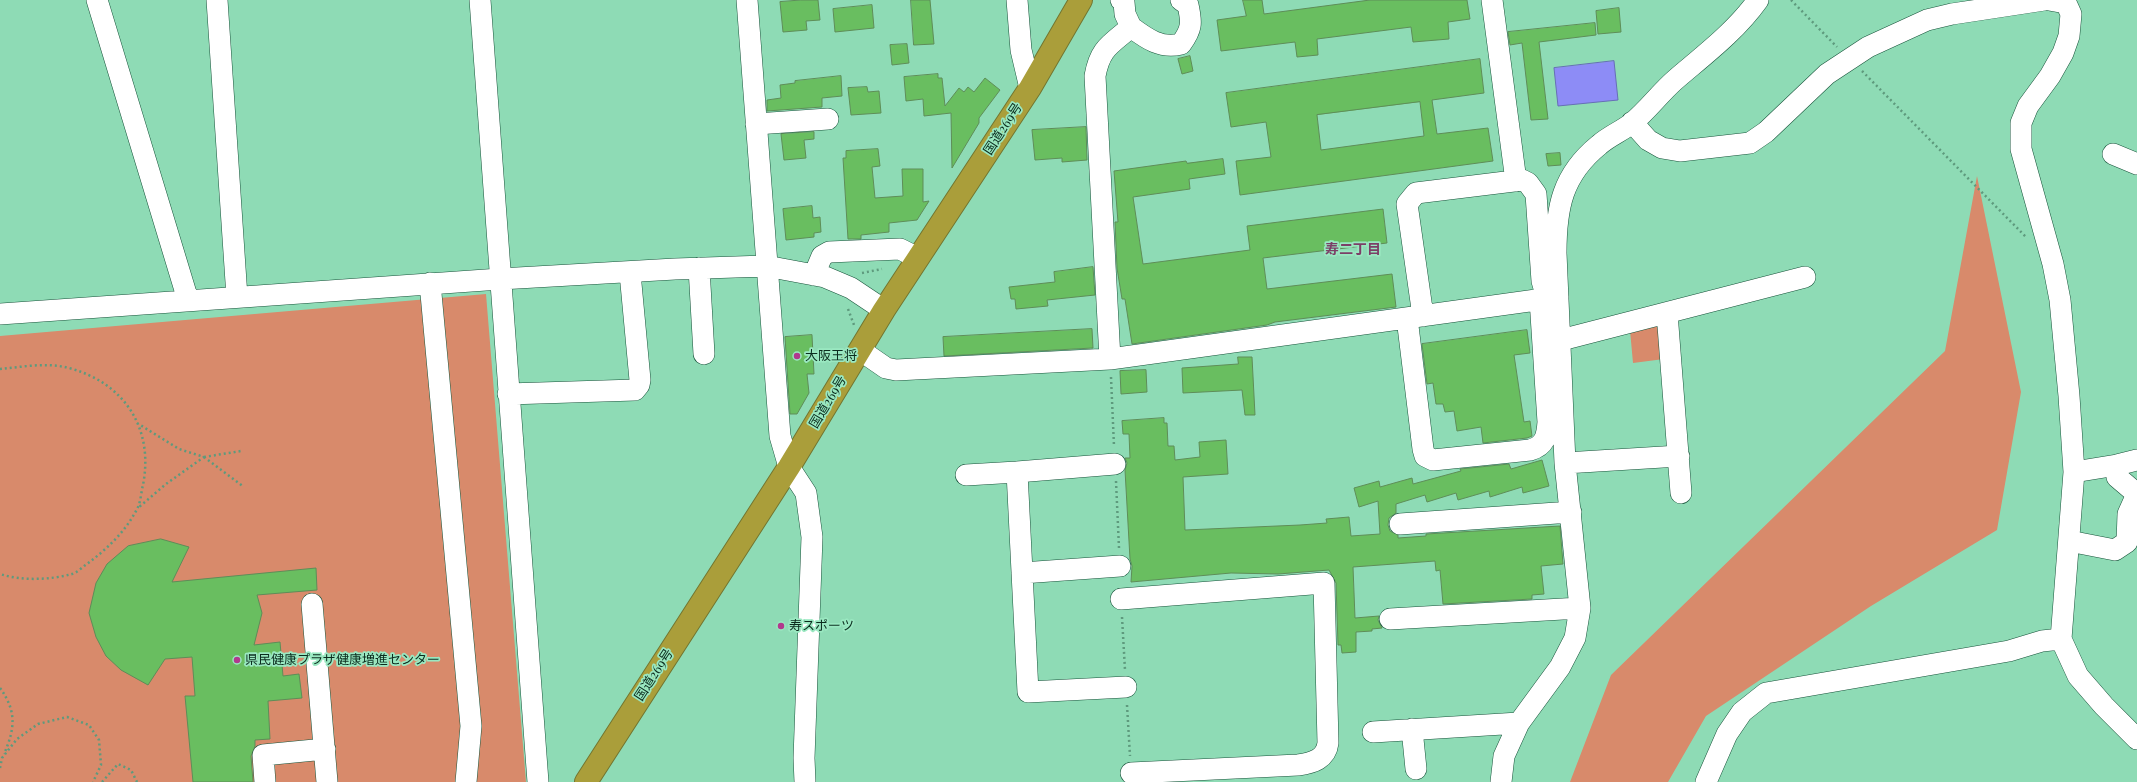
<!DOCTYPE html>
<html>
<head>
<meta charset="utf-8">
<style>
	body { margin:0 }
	canvas { display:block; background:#8edbb5 }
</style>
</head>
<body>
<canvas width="2137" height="782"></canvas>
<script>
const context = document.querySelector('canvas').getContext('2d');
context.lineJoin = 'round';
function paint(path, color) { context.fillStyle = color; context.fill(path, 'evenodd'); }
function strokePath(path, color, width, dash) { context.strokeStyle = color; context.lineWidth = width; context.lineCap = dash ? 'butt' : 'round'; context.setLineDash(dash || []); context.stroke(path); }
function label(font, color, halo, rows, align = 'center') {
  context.font = font + ' "Playfair Display","Noto Sans JP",serif'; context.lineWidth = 3.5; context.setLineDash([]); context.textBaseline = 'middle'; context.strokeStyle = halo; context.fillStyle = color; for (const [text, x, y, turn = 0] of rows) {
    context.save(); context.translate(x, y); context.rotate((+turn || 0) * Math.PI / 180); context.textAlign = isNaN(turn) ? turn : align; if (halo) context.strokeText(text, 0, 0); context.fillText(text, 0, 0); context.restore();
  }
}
paint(new Path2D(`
	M 1977,176 L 2021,392 L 1997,530 L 1871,606 L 1706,716 L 1668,782 L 1570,782 L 1611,675 L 1945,351 Z
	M 486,294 L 526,782 L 0,782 L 0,336 Z
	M 1661,323 L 1664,359 L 1633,363 L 1630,330 Z`), '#d88a6b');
const water = new Path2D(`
	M 1614,61 L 1618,100 L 1558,106 L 1554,68 Z`);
paint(water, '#8d8cf6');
strokePath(water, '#666fb5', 1);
const building = new Path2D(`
	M 801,0 L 818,0 L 820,20 L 806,21 L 807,30 L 783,32 L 780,2 Z
	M 911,0 L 930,0 L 934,44 L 914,45 Z
	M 1243,0 L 1262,0 L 1264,14 L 1370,0 L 1467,0 L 1470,19 L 1448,22 L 1449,39 L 1413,42 L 1411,27 L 1317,39 L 1318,55 L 1297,57 L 1295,42 L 1221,51 L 1217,20 L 1246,16 Z
	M 872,5 L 874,28 L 835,32 L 833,9 Z
	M 1619,8 L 1621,32 L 1598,34 L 1596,11 Z
	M 1595,23 L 1596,35 L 1539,42 L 1548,119 L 1531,120 L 1522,43 L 1510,45 L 1508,32 Z
	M 907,44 L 909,63 L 892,65 L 890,45 Z
	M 1190,56 L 1193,71 L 1182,74 L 1178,59 Z
	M 1480,59 L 1484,93 L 1432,100 L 1437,134 L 1488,128 L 1493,161 L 1240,195 L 1236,161 L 1271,157 L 1266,122 L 1231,127 L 1226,93 ZM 1420,102 L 1424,136 L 1321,150 L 1317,115 Z
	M 938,74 L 938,78 L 942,78 L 945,106 L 959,88 L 964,92 L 968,87 L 974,92 L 985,78 L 1000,90 L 979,118 L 979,123 L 952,168 L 951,113 L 924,116 L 923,99 L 906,101 L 904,77 Z
	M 841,76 L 842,96 L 822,98 L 822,107 L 767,111 L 767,100 L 781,98 L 780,85 L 795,83 L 795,81 Z
	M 867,87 L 868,92 L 879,91 L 881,113 L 851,115 L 848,88 Z
	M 1086,127 L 1087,160 L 1062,162 L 1062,158 L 1035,160 L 1032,130 Z
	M 814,132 L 814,139 L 804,140 L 806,158 L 784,160 L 781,134 Z
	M 878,149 L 880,166 L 872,167 L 875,198 L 903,196 L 902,169 L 923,169 L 923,202 L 929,201 L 917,220 L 889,223 L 889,232 L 861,235 L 861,239 L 848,239 L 843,158 L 846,158 L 846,151 Z
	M 1560,153 L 1561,165 L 1548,166 L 1546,154 Z
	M 1223,159 L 1225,174 L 1189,179 L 1190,189 L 1133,197 L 1143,264 L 1250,250 L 1247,226 L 1383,209 L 1387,243 L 1263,258 L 1267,289 L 1392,274 L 1396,307 L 1275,322 L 1267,325 L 1132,344 L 1125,299 L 1122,299 L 1117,268 L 1115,222 L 1118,222 L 1114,171 L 1186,161 L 1187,163 Z
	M 812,206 L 813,218 L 820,217 L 821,232 L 814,233 L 814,237 L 786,240 L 783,209 Z
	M 1093,267 L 1095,295 L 1047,300 L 1048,306 L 1016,309 L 1015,299 L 1011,299 L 1009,287 L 1055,282 L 1054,272 Z
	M 1092,329 L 1093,348 L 944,356 L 943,337 Z
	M 1527,330 L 1530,353 L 1514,355 L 1524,422 L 1530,421 L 1532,436 L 1527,438 L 1483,443 L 1481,427 L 1457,431 L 1454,411 L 1445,412 L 1443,404 L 1436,404 L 1433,383 L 1427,384 L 1422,344 Z
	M 812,335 L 814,374 L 807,374 L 809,393 L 797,414 L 790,414 L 785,337 Z
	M 1238,357 L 1252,357 L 1255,415 L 1245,415 L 1242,390 L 1183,393 L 1182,368 L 1238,364 Z
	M 1146,370 L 1147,392 L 1121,394 L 1120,371 Z
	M 1164,418 L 1164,423 L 1167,423 L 1168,446 L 1174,446 L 1175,460 L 1200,457 L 1199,442 L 1226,440 L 1228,474 L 1183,477 L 1185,530 L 1300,525 L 1327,523 L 1326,519 L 1349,517 L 1351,536 L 1380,534 L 1378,501 L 1359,507 L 1354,488 L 1379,481 L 1380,487 L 1412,478 L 1413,484 L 1461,471 L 1460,469 L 1509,464 L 1511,469 L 1542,460 L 1549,486 L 1523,493 L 1522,487 L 1490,497 L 1489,491 L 1458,500 L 1456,493 L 1427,502 L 1425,495 L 1396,504 L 1396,513 L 1389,518 L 1388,525 L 1390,531 L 1398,535 L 1398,538 L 1426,536 L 1426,534 L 1560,526 L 1563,564 L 1541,566 L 1544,594 L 1532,595 L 1532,599 L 1443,604 L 1440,570 L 1436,571 L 1435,561 L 1353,567 L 1355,618 L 1379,616 L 1378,620 L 1382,628 L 1372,629 L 1372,631 L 1356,632 L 1356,652 L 1342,653 L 1341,645 L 1338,645 L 1336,583 L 1329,570 L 1278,574 L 1231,573 L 1131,582 L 1132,566 L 1130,559 L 1125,470 L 1127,463 L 1125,458 L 1130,458 L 1129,434 L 1123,434 L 1122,421 Z
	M 161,539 L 189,547 L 172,582 L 316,568 L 317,590 L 257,595 L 262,613 L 254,645 L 280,642 L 283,676 L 299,674 L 302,698 L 268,701 L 270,739 L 255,740 L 255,746 L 251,756 L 253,782 L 193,782 L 185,696 L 195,696 L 192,657 L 165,659 L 148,685 L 121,670 L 106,656 L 96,637 L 89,613 L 96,583 L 107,564 L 128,546 Z`);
paint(building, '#69be60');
strokePath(building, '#5e8d58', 1);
const minor = new Path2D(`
	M 97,0 L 188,300
	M 217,0 L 237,297
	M 480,0 L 538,782
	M 747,0 L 780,436 L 789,467 L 806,493 L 812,537 L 804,758 L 805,782
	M 1017,0 L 1021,50 L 1030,88
	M 1492,0 L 1516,181
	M 2049,0 L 2066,3 L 2071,14 L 2069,36 L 2063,53 L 2050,76 L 2028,106 L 2021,123 L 2021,149 L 2053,264 L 2060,300 L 2069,396 L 2074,472 L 2061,639 L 2078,676 L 2104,706 L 2137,739
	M 1131,27 C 1147,39 1161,49 1181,44 C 1192,29 1192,23 1188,5 L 1181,0
	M 1632,122 L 1648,140 L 1662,148 L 1680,151 L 1750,143 L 1766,132 L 1827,74 L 1868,47 L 1927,20 L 1952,14 L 2044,0
	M 756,124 L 828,119
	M 2113,154 L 2137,164
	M 699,268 L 704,354
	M 814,275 L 822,256 L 829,252 L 900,249 L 918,258
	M 430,283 L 471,726 L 466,782
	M 1667,313 L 1681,493
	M 0,314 L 500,279 L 675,269 L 766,266 L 825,277 L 851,288 L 884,310
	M 1423,316 L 1407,204 L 1416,193 L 1522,180 L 1528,183 L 1536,194 L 1542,281 L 1547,298
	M 1407,318 L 1423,449 L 1425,456 L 1433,460 L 1530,450 C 1545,446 1547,436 1548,422 L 1540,299
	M 1561,340 L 1805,277
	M 860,350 L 886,368 L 896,370 L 1110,359 L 1558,297
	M 1110,359 L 1095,76 C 1100,48 1110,45 1131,27 L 1125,14 L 1124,2 L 1121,0
	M 508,394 L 635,390 L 639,385 L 640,380 L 630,273
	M 1565,463 L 1679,456
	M 1115,464 L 1017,472 L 1028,692 L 1126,687
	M 2117,465 L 2117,477 L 2137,494
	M 2074,472 L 2117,465 L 2137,460
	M 966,475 L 1017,472
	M 1400,524 L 1571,512
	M 2069,541 L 2115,550 L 2127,542 L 2128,514 L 2137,494
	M 1022,573 L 1120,566
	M 1121,599 L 1324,583 L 1328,743 C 1326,759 1313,763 1298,765 L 1131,773
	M 312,604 L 327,782
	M 1390,619 L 1580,608
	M 1412,729 L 1416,769
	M 1373,732 L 1519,723
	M 265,782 L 263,755 L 325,749
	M 1501,782 L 1504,756 L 1519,723 L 1560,667 L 1575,638 L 1580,608 L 1565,463 L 1556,253 C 1556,208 1562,175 1599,145 C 1609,136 1622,131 1632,123 C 1648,110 1660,93 1675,80 C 1704,55 1735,32 1758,0
	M 1706,782 L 1727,734 L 1742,712 L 1766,693 L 2009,651 L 2042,641 L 2061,639`);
const highway = new Path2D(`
	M 586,782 L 789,467 L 884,310 L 1030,88 L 1081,0`);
strokePath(minor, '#17533a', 22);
strokePath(highway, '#727630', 24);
strokePath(new Path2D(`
	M 1791,0 L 1837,47
	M 1862,71 L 2026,237
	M 862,273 L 882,269
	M 848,309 L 854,325
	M 0,369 C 22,367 47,362 69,368 C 125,383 154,429 143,485 C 141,492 141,502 137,509 C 126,531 107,549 87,564 C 82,567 77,573 72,574 C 50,580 22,581 0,574
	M 1111,377 L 1114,446
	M 137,423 L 179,449 L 204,457 L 166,484 L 138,508
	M 204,457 L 244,487
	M 204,457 L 241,451
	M 1116,481 L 1119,548
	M 1122,617 L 1125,670
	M 0,688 C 17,711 15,729 4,754
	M 1127,705 L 1130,756
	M 0,768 L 2,758 L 17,739 L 38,724 L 67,717 L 89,725 L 99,740 L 101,765 L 93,782
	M 102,782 L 118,764 L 131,770 L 137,782`), '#5e9a7d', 2.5, [2, 3]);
strokePath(minor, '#fff', 21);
strokePath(highway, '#aa9e3a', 22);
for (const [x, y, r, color] of [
	[797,356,4,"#b1398d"],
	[781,626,4,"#b1398d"],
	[237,660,4,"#b1398d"]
]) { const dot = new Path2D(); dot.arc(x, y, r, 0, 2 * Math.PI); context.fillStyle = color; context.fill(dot); strokePath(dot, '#9ae8c1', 1.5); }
label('13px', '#0b2c1e', '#9ae8c1', [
	["国道269号",1003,129,-57],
	["国道269号",828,402,-59],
	["国道269号",654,675,-57]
]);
label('13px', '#0b2c1e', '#9ae8c1', [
	["大阪王将",805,356],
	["寿スポーツ",789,626],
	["県民健康プラザ健康増進センター",245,660]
], 'left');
label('bold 14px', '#7c3f67', '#9ae8c1', [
	["寿二丁目",1353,250]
]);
</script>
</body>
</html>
